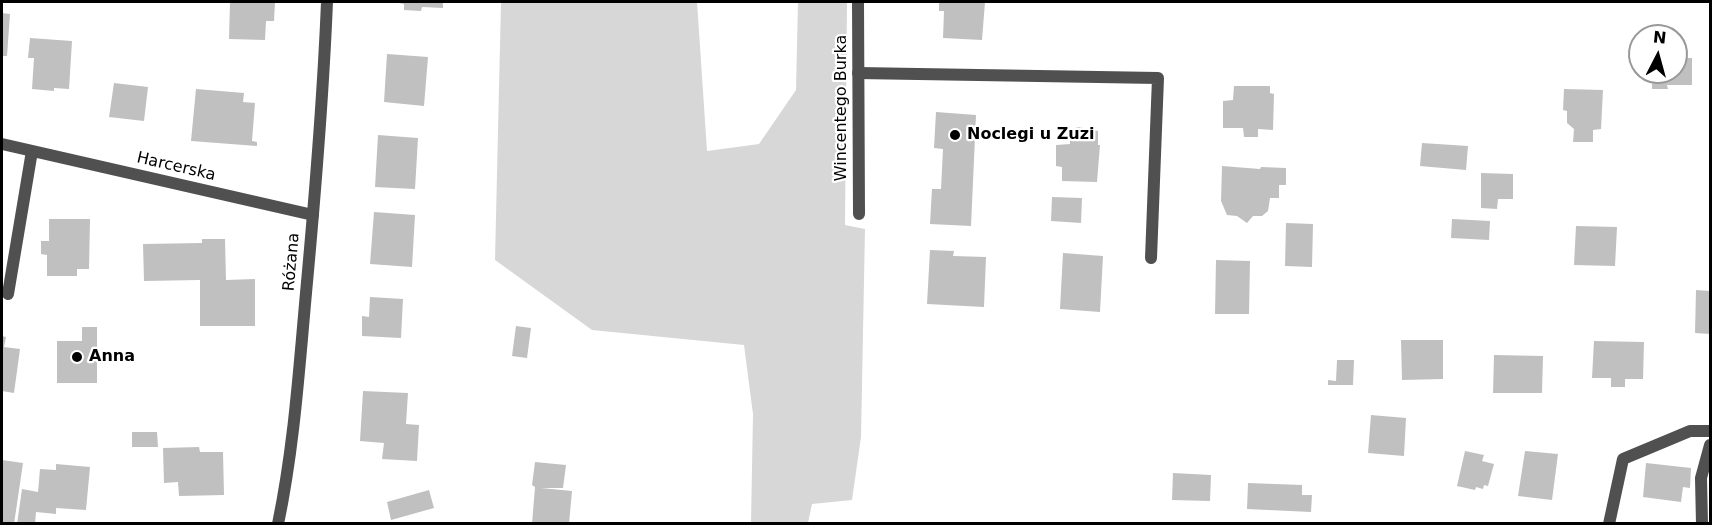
<!DOCTYPE html>
<html>
<head>
<meta charset="utf-8">
<style>
	body { margin:0 }
	#map { position:relative; width:1712px; height:525px; overflow:hidden; background:#fff; font-family:"DejaVu Sans",sans-serif }
	canvas { display:block }
	.frame { position:absolute; inset:0; border:3px solid #000; pointer-events:none }
	.north { position:absolute; left:1628px; top:24px; width:60px; height:60px; box-sizing:border-box; background:#fff; border:2px solid #999; border-radius:50%; rotate:6deg; font-size:16px; font-weight:700; line-height:24px; text-align:center; color:#000 }
	.north::after { content:''; display:block; margin:auto; width:21px; height:27px; background:#000; clip-path:polygon(50% 0,100% 100%,50% 72%,0 100%) }
</style>
</head>
<body>
<div id="map">
<canvas width="1712" height="525"></canvas>
<div class="frame"></div>
<div class="north">N</div>
</div>
<script>
const context = document.querySelector('canvas').getContext('2d');
context.lineJoin = 'round';
function paint(path, color) { context.fillStyle = color; context.fill(path, 'evenodd'); }
function strokePath(path, color, width, dash) { context.strokeStyle = color; context.lineWidth = width; context.lineCap = dash ? 'butt' : 'round'; context.setLineDash(dash || []); context.stroke(path); }
function label(font, color, halo, rows, align = 'center') {
  context.font = font + ' "DejaVu Sans",sans-serif'; context.lineWidth = 4.5; context.setLineDash([]); context.textBaseline = 'middle'; context.strokeStyle = halo; context.fillStyle = color; for (const [text, x, y, turn = 0] of rows) {
    context.save(); context.translate(x, y); context.rotate((+turn || 0) * Math.PI / 180); context.textAlign = isNaN(turn) ? turn : align; if (halo) context.strokeText(text, 0, 0); context.fillText(text, 0, 0); context.restore();
  }
}
paint(new Path2D(`
	M 501,2 L 697,2 L 707,151 L 759,144 L 796,90 L 798,2 L 847,2 L 845,225 L 865,229 L 861,437 L 852,500 L 812,504 L 808,523 L 751,523 L 753,414 L 744,345 L 592,330 L 495,260 Z`), '#d7d7d7');
paint(new Path2D(`
	M 230,2 L 275,2 L 274,21 L 266,21 L 265,40 L 229,39 Z
	M 399,2 L 443,2 L 443,8 L 422,7 L 421,11 L 404,10 L 404,4 L 399,3 Z
	M 939,2 L 985,2 L 982,40 L 943,38 L 944,11 L 939,11 Z
	M 2,13 L 10,14 L 7,56 L 2,56 Z
	M 30,38 L 72,41 L 69,89 L 54,88 L 54,91 L 32,89 L 34,58 L 28,58 Z
	M 387,54 L 428,57 L 424,106 L 384,102 Z
	M 1676,58 L 1692,58 L 1692,85 L 1667,85 L 1668,89 L 1652,89 L 1652,72 L 1676,72 Z
	M 114,83 L 148,87 L 144,121 L 109,117 Z
	M 1234,86 L 1270,86 L 1270,93 L 1274,94 L 1273,130 L 1258,129 L 1258,137 L 1244,137 L 1243,128 L 1223,128 L 1223,101 L 1233,100 Z
	M 196,89 L 244,93 L 243,102 L 255,103 L 252,141 L 257,142 L 257,146 L 191,141 Z
	M 1564,89 L 1603,90 L 1601,129 L 1593,130 L 1593,142 L 1573,142 L 1574,129 L 1567,123 L 1567,111 L 1563,110 Z
	M 936,112 L 976,115 L 971,226 L 930,224 L 932,189 L 941,189 L 943,149 L 934,148 Z
	M 1078,127 L 1098,131 L 1098,145 L 1100,145 L 1097,182 L 1062,181 L 1062,167 L 1056,166 L 1056,145 L 1070,144 L 1070,130 Z
	M 378,135 L 418,138 L 415,189 L 375,187 Z
	M 1422,143 L 1468,146 L 1466,170 L 1420,166 Z
	M 1222,166 L 1260,169 L 1261,167 L 1286,168 L 1286,185 L 1279,185 L 1279,198 L 1270,198 L 1268,211 L 1262,216 L 1253,216 L 1247,223 L 1237,216 L 1227,215 L 1221,201 Z
	M 1481,173 L 1513,174 L 1513,199 L 1498,199 L 1497,209 L 1481,208 Z
	M 1052,197 L 1082,198 L 1081,223 L 1051,221 Z
	M 374,212 L 415,215 L 412,267 L 370,264 Z
	M 49,219 L 90,219 L 89,269 L 77,269 L 77,276 L 47,276 L 47,255 L 41,254 L 41,241 L 49,241 Z
	M 1452,219 L 1490,221 L 1489,240 L 1451,238 Z
	M 1286,223 L 1313,224 L 1312,267 L 1285,266 Z
	M 1576,226 L 1617,227 L 1615,266 L 1574,265 Z
	M 202,239 L 225,239 L 226,280 L 255,279 L 255,326 L 200,326 L 200,280 L 144,281 L 143,244 L 202,243 Z
	M 930,250 L 954,251 L 953,256 L 986,257 L 984,307 L 927,304 Z
	M 1063,253 L 1103,256 L 1100,312 L 1060,309 Z
	M 1216,260 L 1250,261 L 1249,314 L 1215,314 Z
	M 1696,290 L 1710,291 L 1710,334 L 1695,333 Z
	M 370,297 L 403,299 L 401,338 L 362,336 L 362,316 L 369,317 Z
	M 516,326 L 531,328 L 527,358 L 512,356 Z
	M 82,327 L 97,327 L 97,383 L 57,383 L 57,341 L 82,341 Z
	M 2,336 L 6,337 L 4,347 L 20,349 L 14,393 L 2,391 Z
	M 1401,340 L 1443,340 L 1443,379 L 1402,380 Z
	M 1594,341 L 1644,342 L 1643,379 L 1625,379 L 1625,387 L 1611,387 L 1611,378 L 1592,378 Z
	M 1494,355 L 1543,356 L 1542,393 L 1493,393 Z
	M 1337,360 L 1354,360 L 1353,385 L 1328,385 L 1328,380 L 1336,381 Z
	M 363,391 L 408,393 L 406,424 L 419,425 L 417,461 L 382,459 L 384,443 L 360,441 Z
	M 1371,415 L 1406,418 L 1404,456 L 1368,453 Z
	M 132,432 L 157,432 L 158,447 L 132,447 Z
	M 199,447 L 200,452 L 223,452 L 224,495 L 179,496 L 178,482 L 164,483 L 163,448 Z
	M 1465,451 L 1484,455 L 1482,461 L 1494,464 L 1488,486 L 1484,485 L 1483,489 L 1476,487 L 1475,490 L 1457,486 Z
	M 1525,451 L 1558,454 L 1552,500 L 1518,496 Z
	M 2,460 L 23,463 L 14,524 L 2,524 Z
	M 535,462 L 566,465 L 563,488 L 541,488 L 572,491 L 569,524 L 532,524 L 535,487 L 532,485 Z
	M 1646,463 L 1691,468 L 1690,488 L 1683,487 L 1681,502 L 1643,497 Z
	M 56,464 L 90,467 L 86,510 L 56,508 L 56,514 L 36,512 L 35,524 L 17,524 L 22,489 L 38,492 L 40,469 L 56,470 Z
	M 1173,473 L 1211,475 L 1210,501 L 1172,500 Z
	M 1248,483 L 1302,485 L 1302,495 L 1312,495 L 1311,512 L 1247,509 Z
	M 429,490 L 434,508 L 391,520 L 387,502 Z`), '#c0c0c0');
strokePath(new Path2D(`
	M 858,73 L 1158,78 L 1151,258`), '#505050', 12);
strokePath(new Path2D(`
	M 858,2 L 859,214
	M 2,144 L 313,215
	M 8,294 L 32,151
	M 1609,524 L 1623,459 L 1690,431 L 1710,431
	M 1702,524 L 1701,478 L 1710,445`), '#505050', 12);
strokePath(new Path2D(`
	M 278,524 C 294,447 299,370 306,293 C 315,196 323,99 327,2`), '#505050', 12);
for (const [x, y, r, color] of [
	[955,135,6,"#000"],
	[77,357,6,"#000"]
]) { const dot = new Path2D(); dot.arc(x, y, r, 0, 2 * Math.PI); context.fillStyle = color; context.fill(dot); strokePath(dot, '#fff', 2); }
label('16px', '#000', '#fff', [
	["Wincentego Burka",842,108,-90],
	["Harcerska",176,167,13],
	["Różana",292,262,-85]
]);
label('bold 16px', '#000', '#fff', [
	["Noclegi u Zuzi",967,135],
	["Anna",89,357]
], 'left');
</script>
</body>
</html>
